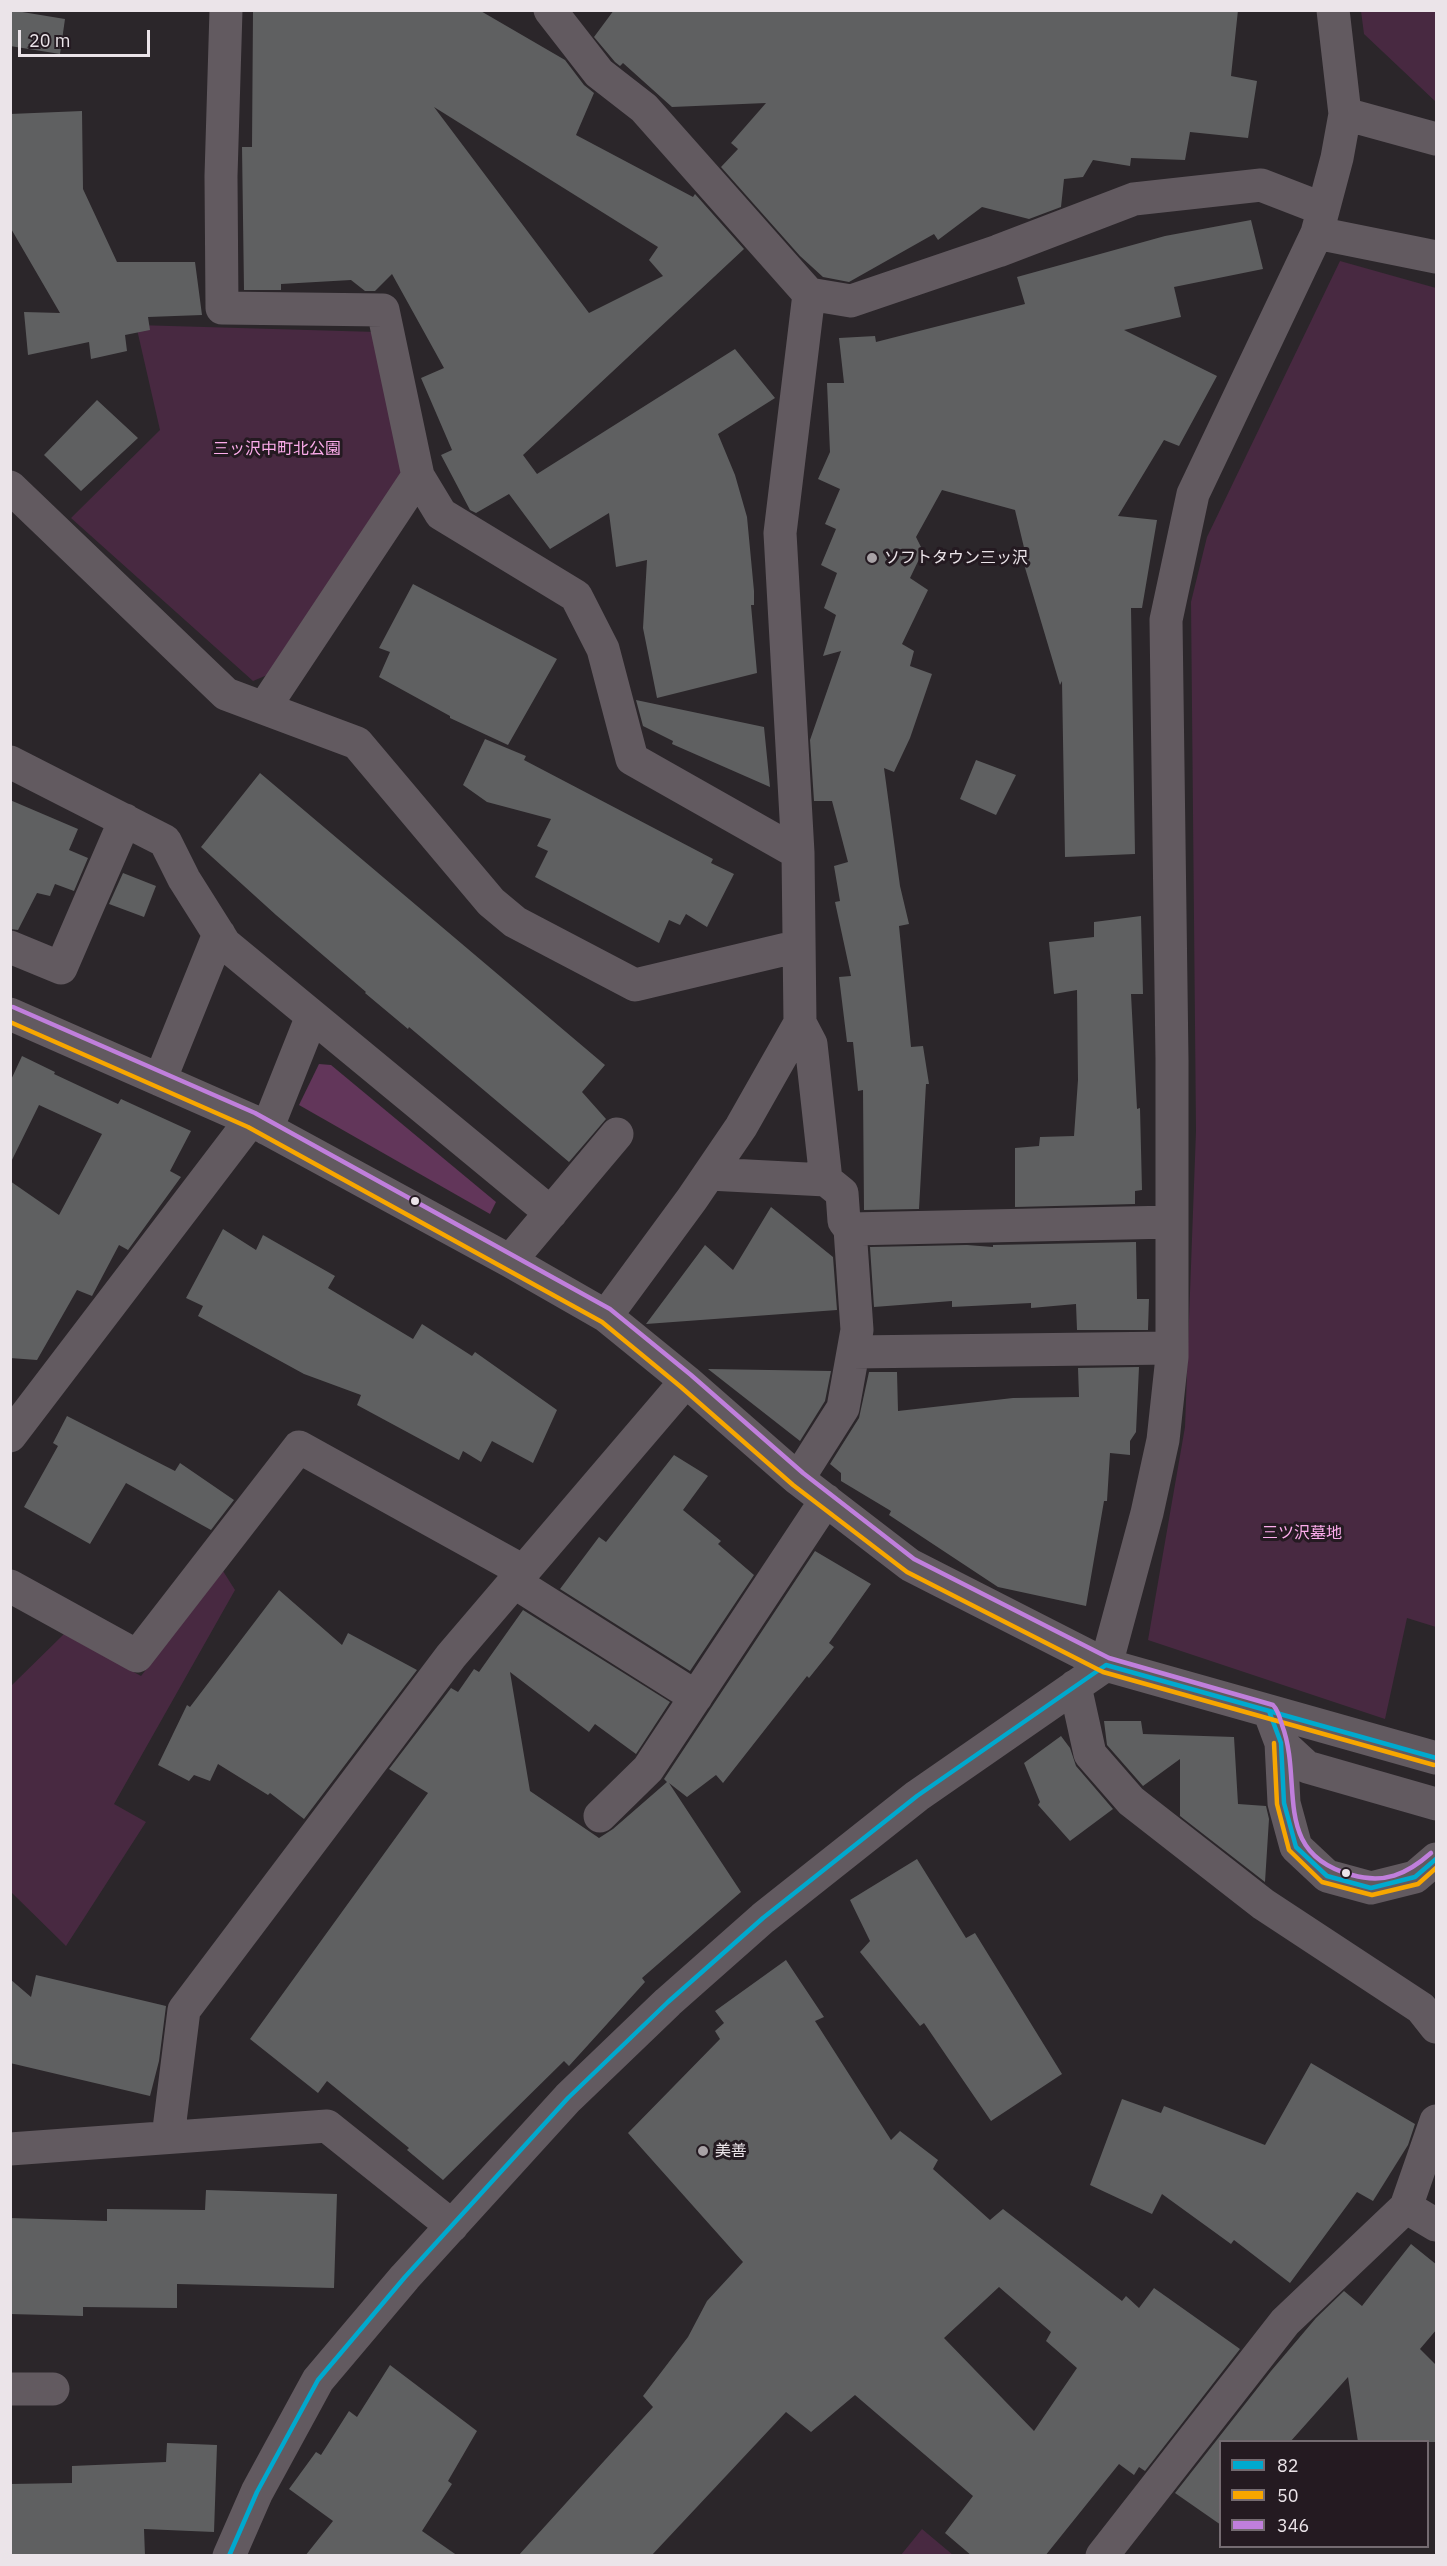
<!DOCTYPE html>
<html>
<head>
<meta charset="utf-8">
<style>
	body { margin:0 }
	#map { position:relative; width:1447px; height:2566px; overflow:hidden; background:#2b262a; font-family:"IBM Plex Sans",sans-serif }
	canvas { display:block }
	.frame { position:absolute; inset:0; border:12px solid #ebe4e9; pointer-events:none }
	.legend { position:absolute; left:1219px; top:2440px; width:210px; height:108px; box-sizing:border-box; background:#241a21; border:2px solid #746b71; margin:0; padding:8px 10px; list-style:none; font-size:18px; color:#ebe4e9 }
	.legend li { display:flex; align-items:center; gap:12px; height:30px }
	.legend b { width:30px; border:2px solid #746b71 }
	.scale { position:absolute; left:18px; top:30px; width:132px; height:27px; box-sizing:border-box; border:3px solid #ebe4e9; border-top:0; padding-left:8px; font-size:18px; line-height:21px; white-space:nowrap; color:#ebe4e9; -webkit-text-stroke:4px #241a21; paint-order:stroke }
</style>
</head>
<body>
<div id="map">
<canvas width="1447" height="2566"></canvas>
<div class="frame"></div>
<ul class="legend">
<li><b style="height:8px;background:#00a9ce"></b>82</li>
<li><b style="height:8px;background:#f7a600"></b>50</li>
<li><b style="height:8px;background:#c07fdc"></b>346</li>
</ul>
<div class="scale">20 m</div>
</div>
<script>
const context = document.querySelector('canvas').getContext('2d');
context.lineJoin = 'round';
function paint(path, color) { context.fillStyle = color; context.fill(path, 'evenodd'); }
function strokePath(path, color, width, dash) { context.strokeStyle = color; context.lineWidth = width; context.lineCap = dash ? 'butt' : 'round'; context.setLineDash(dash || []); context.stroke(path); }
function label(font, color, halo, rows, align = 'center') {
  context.font = font + ' "IBM Plex Sans","Noto Sans JP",sans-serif'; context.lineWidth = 6; context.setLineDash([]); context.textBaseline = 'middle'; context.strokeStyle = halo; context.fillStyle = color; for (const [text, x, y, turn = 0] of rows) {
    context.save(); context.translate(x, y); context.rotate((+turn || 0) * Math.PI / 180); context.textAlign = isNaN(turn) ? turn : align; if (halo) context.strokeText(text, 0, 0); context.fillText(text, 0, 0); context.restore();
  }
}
paint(new Path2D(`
	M 1361,11 L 1436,11 L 1436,102 L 1364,34 Z
	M 1340,261 L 1436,288 L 1436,1627 L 1407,1618 L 1385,1719 L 1148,1640 L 1185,1427 L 1196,1131 L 1191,602 L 1207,537 Z
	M 136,325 L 377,332 L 404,476 L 272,673 L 253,681 L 71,518 L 160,430 Z
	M 223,1571 L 235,1590 L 114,1804 L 146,1822 L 66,1946 L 11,1892 L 10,1687 L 64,1634 L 141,1676 Z
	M 922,2529 L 953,2555 L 901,2555 Z`), '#482941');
paint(new Path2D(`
	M 319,1064 L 331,1065 L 496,1202 L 490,1214 L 299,1105 Z`), '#62365a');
paint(new Path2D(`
	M 10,10 L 65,19 L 60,54 L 10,46 Z
	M 253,10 L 479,10 L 565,60 L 584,85 L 594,93 L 576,135 L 693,197 L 695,194 L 744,249 L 523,455 L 537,474 L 735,349 L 775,398 L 718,434 L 735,475 L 747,517 L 754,591 L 754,605 L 751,605 L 757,673 L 657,698 L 643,628 L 647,560 L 616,567 L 609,513 L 550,549 L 509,494 L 476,513 L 470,510 L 441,455 L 452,450 L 421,378 L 444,368 L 392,274 L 375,291 L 365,291 L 351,280 L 281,284 L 281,290 L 244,290 L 242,147 L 252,147 ZM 434,107 L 658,247 L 649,260 L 663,276 L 589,313 Z
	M 614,10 L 1238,10 L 1231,76 L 1257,81 L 1248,138 L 1190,132 L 1185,160 L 1131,158 L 1130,166 L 1093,160 L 1083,177 L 1064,179 L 1061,207 L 1029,219 L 982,207 L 938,240 L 934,234 L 849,282 L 823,277 L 800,256 L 721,167 L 738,149 L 731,143 L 766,103 L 672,107 L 623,63 L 620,66 L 615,62 L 594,37 Z
	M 82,111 L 83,189 L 117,262 L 195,262 L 202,315 L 148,317 L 150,330 L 125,335 L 127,351 L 91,359 L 89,342 L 28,355 L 24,312 L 60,313 L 10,227 L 10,114 Z
	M 1251,220 L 1263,269 L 1174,287 L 1181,317 L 1124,330 L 1217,376 L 1179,446 L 1164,440 L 1118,516 L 1157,520 L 1142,608 L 1131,608 L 1135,854 L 1065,857 L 1062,681 L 1060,685 L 1023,561 L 1027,560 L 1015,510 L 942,490 L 916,537 L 923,551 L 910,578 L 928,590 L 902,644 L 914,651 L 910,666 L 932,674 L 910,738 L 894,772 L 884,768 L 900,886 L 909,924 L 899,926 L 911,1047 L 923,1046 L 929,1084 L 926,1084 L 919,1209 L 864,1210 L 863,1090 L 858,1091 L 853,1042 L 847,1042 L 839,977 L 851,976 L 835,902 L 840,901 L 834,866 L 848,862 L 832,801 L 814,801 L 810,740 L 841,651 L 823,656 L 836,615 L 824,608 L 837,573 L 821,565 L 836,529 L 825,524 L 840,489 L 818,479 L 830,452 L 827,383 L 844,383 L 839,338 L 875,336 L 876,342 L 1025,304 L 1017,277 L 1165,236 Z
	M 97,400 L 138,438 L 81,491 L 44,455 Z
	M 413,584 L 557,659 L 508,745 L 450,718 L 450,716 L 379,677 L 390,652 L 379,648 Z
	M 636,700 L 764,727 L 770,787 L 672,744 L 673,741 L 643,726 Z
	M 485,739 L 526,756 L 524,760 L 713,859 L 711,863 L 734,874 L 707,927 L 686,914 L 680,925 L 669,920 L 659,943 L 535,877 L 548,851 L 537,846 L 551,819 L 487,802 L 463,785 Z
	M 976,760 L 1016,775 L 996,815 L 960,799 Z
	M 260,773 L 605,1065 L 582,1092 L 606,1119 L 569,1162 L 409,1027 L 408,1029 L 365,993 L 366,992 L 276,915 L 201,847 Z
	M 10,800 L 78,829 L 69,850 L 88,858 L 74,891 L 55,884 L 50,896 L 37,893 L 18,930 L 10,929 Z
	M 123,873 L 156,886 L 144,917 L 109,904 Z
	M 1141,916 L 1143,994 L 1131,994 L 1137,1109 L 1140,1108 L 1142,1190 L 1135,1191 L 1135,1204 L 1015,1207 L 1015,1148 L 1039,1146 L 1040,1137 L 1074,1136 L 1078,1080 L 1077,990 L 1054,994 L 1049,942 L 1094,937 L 1094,922 Z
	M 22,1056 L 55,1072 L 54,1074 L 118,1104 L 121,1099 L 191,1131 L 170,1171 L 181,1177 L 128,1250 L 119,1245 L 92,1296 L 77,1290 L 37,1360 L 10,1358 L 10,1181 L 59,1215 L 102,1134 L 39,1105 L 10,1164 L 10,1082 Z
	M 771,1207 L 833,1257 L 837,1310 L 646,1324 L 705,1245 L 733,1270 Z
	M 223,1229 L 256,1250 L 263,1235 L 335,1276 L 328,1288 L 413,1339 L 422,1324 L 472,1356 L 475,1352 L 557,1410 L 533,1463 L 492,1441 L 481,1462 L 463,1451 L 459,1460 L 357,1405 L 361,1395 L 304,1374 L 198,1316 L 203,1306 L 186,1298 Z
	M 1136,1242 L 1137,1299 L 1149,1299 L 1148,1330 L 1077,1330 L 1076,1304 L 1031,1308 L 1031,1303 L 952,1307 L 952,1301 L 874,1307 L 870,1247 L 967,1245 L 993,1247 L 993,1245 Z
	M 1139,1367 L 1136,1432 L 1130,1441 L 1130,1455 L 1110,1453 L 1107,1501 L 1104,1501 L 1086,1606 L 998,1587 L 889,1515 L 891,1511 L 841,1481 L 841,1473 L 830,1464 L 859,1418 L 869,1372 L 897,1372 L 898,1411 L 1013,1398 L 1079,1397 L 1078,1368 Z
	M 708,1369 L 831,1371 L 825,1401 L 800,1441 Z
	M 67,1416 L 175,1471 L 180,1463 L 234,1500 L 211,1530 L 126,1483 L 90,1544 L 24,1507 L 58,1446 L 53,1443 Z
	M 674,1455 L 708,1476 L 683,1510 L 721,1541 L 718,1544 L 754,1575 L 690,1671 L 560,1589 L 599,1537 L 606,1542 Z
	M 815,1551 L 871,1584 L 829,1643 L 834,1647 L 809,1678 L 807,1676 L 723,1783 L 716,1775 L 687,1797 L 669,1783 L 741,1892 L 642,1978 L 645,1982 L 569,2066 L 564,2061 L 443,2180 L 407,2150 L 409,2148 L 327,2081 L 318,2093 L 250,2039 L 428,1793 L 389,1769 L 451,1688 L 458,1692 L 474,1669 L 479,1672 L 523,1610 L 670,1702 L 636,1754 L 595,1724 L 589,1732 L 510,1672 L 530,1791 L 599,1838 L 613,1829 L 667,1782 L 664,1779 Z
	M 279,1590 L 342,1645 L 348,1633 L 417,1670 L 304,1819 L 270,1793 L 268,1795 L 218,1764 L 210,1781 L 194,1775 L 189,1781 L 158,1765 L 187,1705 L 190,1707 Z
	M 1104,1721 L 1141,1721 L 1143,1734 L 1234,1737 L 1238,1804 L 1266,1806 L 1269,1819 L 1265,1882 L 1180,1816 L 1180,1759 L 1143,1786 L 1107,1745 Z
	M 1061,1736 L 1070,1748 L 1076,1766 L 1113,1809 L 1070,1841 L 1038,1805 L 1040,1802 L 1024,1763 Z
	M 917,1859 L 966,1938 L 975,1933 L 1062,2074 L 991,2121 L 924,2023 L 920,2026 L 860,1952 L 870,1941 L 850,1900 Z
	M 786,1960 L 824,2017 L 815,2021 L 891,2140 L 900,2131 L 938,2160 L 933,2169 L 990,2220 L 1003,2209 L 1122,2301 L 1126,2296 L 1139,2308 L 1154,2288 L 1240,2349 L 1145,2471 L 1139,2467 L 1134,2475 L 1119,2464 L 1045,2556 L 972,2556 L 945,2533 L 973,2496 L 855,2395 L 811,2432 L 786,2412 L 651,2556 L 518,2556 L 653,2407 L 643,2396 L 688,2337 L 707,2301 L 743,2262 L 628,2133 L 720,2039 L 715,2031 L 724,2023 L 715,2011 ZM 999,2287 L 1051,2332 L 1046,2341 L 1077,2368 L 1034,2431 L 944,2338 Z
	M 36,1975 L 166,2006 L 159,2061 L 150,2096 L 10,2063 L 10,1979 L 31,1997 Z
	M 1311,2063 L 1415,2124 L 1408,2145 L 1373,2201 L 1357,2192 L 1290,2283 L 1234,2240 L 1231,2244 L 1162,2194 L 1152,2214 L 1090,2185 L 1122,2099 L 1161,2113 L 1164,2106 L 1265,2145 Z
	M 206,2190 L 337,2194 L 334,2288 L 177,2284 L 177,2308 L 83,2307 L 83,2316 L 10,2314 L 10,2218 L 107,2221 L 107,2209 L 205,2210 Z
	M 1411,2244 L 1437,2265 L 1437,2329 L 1420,2349 L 1437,2366 L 1437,2442 L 1358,2442 L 1348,2377 L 1290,2442 L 1221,2442 L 1221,2525 L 1175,2493 L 1271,2371 L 1316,2318 L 1344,2291 L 1362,2306 Z
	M 390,2365 L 477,2431 L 448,2481 L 452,2484 L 422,2531 L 458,2556 L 305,2556 L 333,2521 L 289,2489 L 316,2452 L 321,2455 L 349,2411 L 357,2417 Z
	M 167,2443 L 217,2445 L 214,2532 L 144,2529 L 145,2556 L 10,2556 L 10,2484 L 72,2483 L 72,2466 L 166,2462 Z`), '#5f6061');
strokePath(new Path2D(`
	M 226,10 L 221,176 L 222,308 L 383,310 L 418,476 L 441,514 L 576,596 L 603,649 L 632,759 L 798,853
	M 550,10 L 599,73 L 644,108 L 809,294 L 851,301 L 998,251 L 1134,199 L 1261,185 L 1323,209
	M 1345,114 L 1436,139
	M 1317,233 L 1436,257
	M 10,487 L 226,694 L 357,743 L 491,902 L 515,922 L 635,985 L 799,946
	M 264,708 L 418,476
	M 10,762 L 165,841 L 184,879 L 225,944 L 551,1213
	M 10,947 L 61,968 L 125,820
	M 10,1014 L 251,1120 L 510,1261 L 606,1316 L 686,1381 L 798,1479 L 910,1565 L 1106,1665 L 1436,1758
	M 160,1080 L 219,934
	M 267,1129 L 312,1016
	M 709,1174 L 826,1180 L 811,1044 L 800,1023
	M 850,1229 L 1172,1222
	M 510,1261 L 617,1134
	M 606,1316 L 692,1199 L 741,1127 L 800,1023 L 798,853 L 780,533 L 809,294
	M 853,1352 L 1172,1348
	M 10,1436 L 251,1120
	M 798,1479 L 843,1408 L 857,1330 L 850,1229 L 844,1221 L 842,1193 L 826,1180
	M 514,1582 L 696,1697
	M 10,1586 L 137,1656 L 299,1447 L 523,1571
	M 1075,1686 L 1090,1754 L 1131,1801 L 1263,1904 L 1421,2008 L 1436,2027
	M 1269,1711 L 1281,1743 L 1284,1803 L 1296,1847 L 1327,1876 L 1371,1888 L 1415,1877 L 1436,1859
	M 1281,1743 L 1307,1767 L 1436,1804
	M 600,1816 L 648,1769 L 826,1500
	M 1436,2121 L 1406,2207 L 1436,2225
	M 168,2137 L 184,2010 L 451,1656 L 686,1381
	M 10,2149 L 327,2126 L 452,2226
	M 10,2389 L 53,2389
	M 229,2556 L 257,2492 L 318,2380 L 405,2277 L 568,2098 L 668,2002 L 763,1918 L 917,1796 L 1106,1665 L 1147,1513 L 1163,1440 L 1172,1357 L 1172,1060 L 1166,620 L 1193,494 L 1317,233 L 1337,158 L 1345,114 L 1333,10
	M 1102,2556 L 1285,2322 L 1406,2207`), '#625a60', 33);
strokePath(new Path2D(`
	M 1269,1711 L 1281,1743 L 1284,1803 L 1296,1847 L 1327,1876 L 1371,1888 L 1415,1877 L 1436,1859
	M 229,2556 L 257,2492 L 318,2380 L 405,2277 L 568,2098 L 668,2002 L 763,1918 L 917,1796 L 1106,1665 L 1436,1758`), '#00a9ce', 4.5);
strokePath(new Path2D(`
	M 10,1022 L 248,1127 L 602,1322 L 681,1387 L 793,1485 L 907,1572 L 1103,1672 L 1434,1765
	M 1274,1743 L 1277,1804 L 1289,1850 L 1322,1882 L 1372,1895 L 1418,1884 L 1436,1868`), '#f7a600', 4.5);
strokePath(new Path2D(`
	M 13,1007 L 255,1113 L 610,1309 L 691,1375 L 803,1473 L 914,1559 L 1109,1658 L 1273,1705 C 1278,1710 1280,1718 1282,1725 C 1304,1783 1270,1853 1352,1875 C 1384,1884 1406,1875 1431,1853`), '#c07fdc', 4.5);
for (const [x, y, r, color] of [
	[872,558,6,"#a8a2a6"],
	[415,1201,5,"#ebe4e9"],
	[1346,1873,5,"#ebe4e9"],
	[703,2151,6,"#a8a2a6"]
]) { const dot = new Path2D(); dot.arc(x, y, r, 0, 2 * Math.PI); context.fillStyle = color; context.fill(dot); strokePath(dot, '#241a21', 2); }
label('16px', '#fcaceb', '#241a21', [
	["三ッ沢中町北公園",277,449],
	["三ツ沢墓地",1302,1533]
]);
label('16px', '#ebe4e9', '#241a21', [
	["ソフトタウン三ッ沢",884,558],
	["美善",715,2151]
], 'left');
</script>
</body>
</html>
